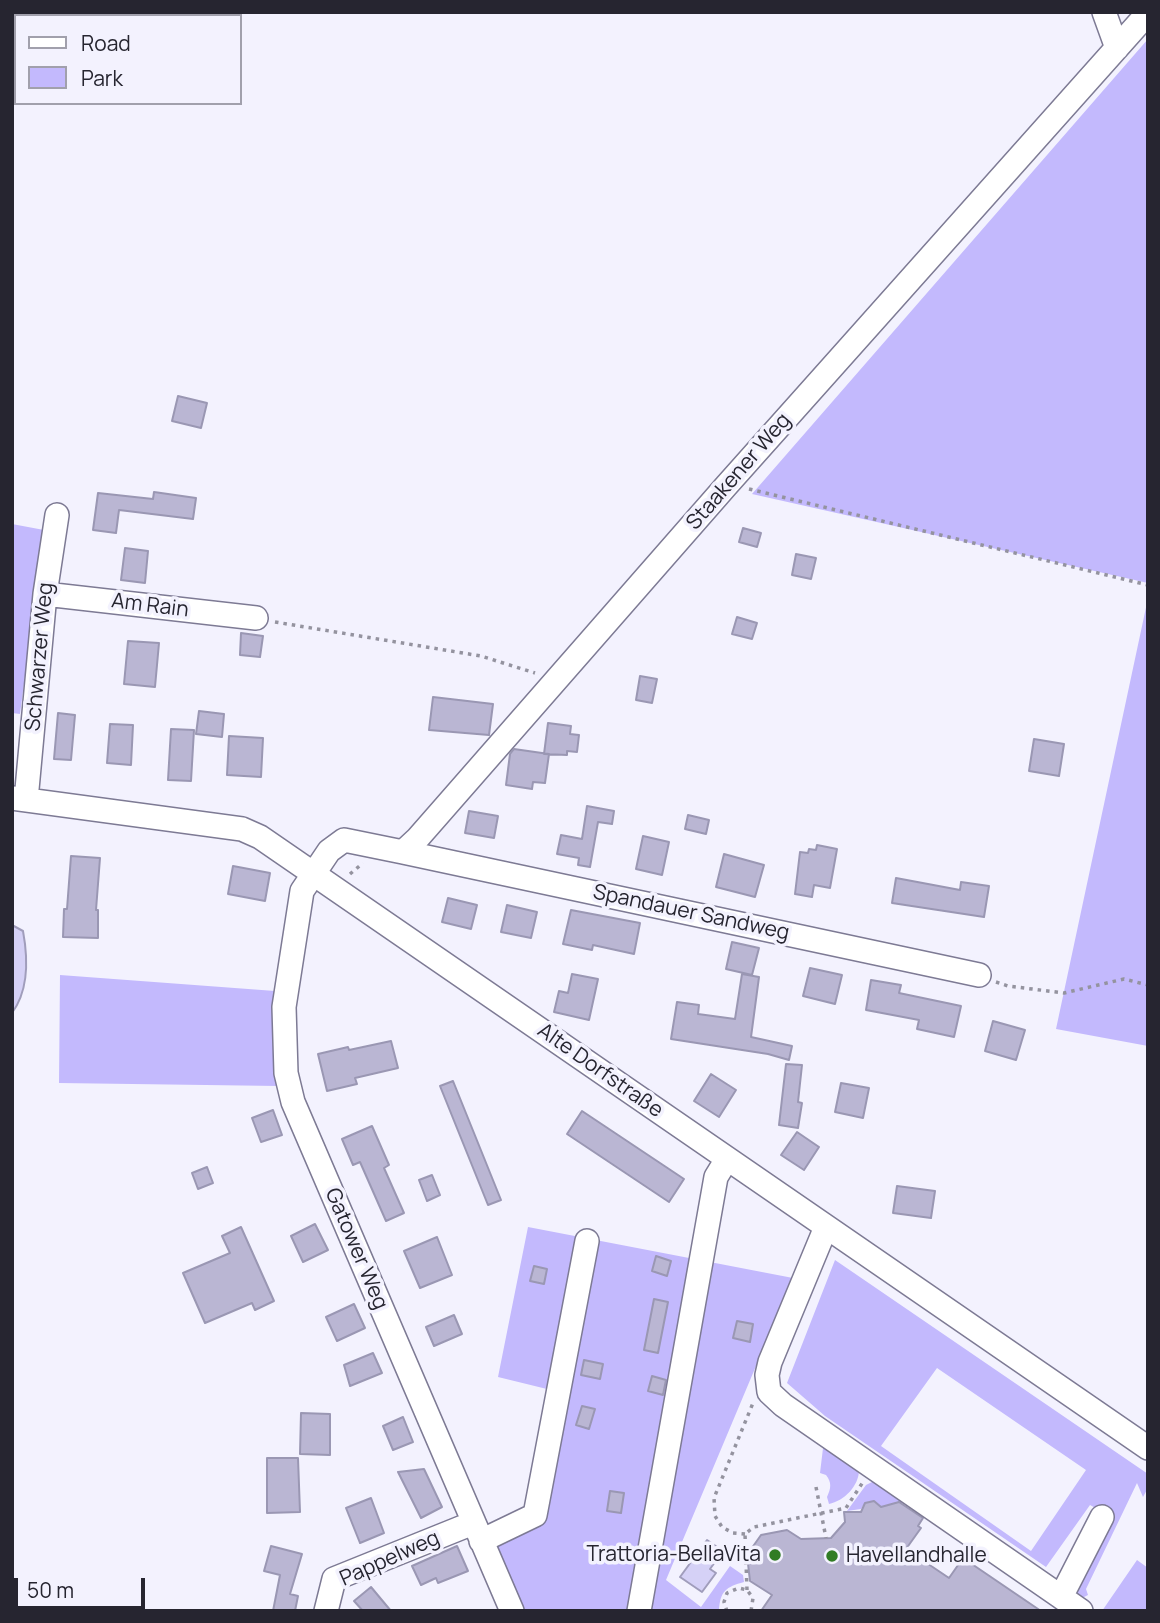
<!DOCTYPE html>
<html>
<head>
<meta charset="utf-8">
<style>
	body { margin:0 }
	#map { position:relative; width:1160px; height:1623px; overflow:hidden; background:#f3f2fe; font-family:Manrope,sans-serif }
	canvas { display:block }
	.frame { position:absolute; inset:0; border:14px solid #262530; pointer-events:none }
	.legend { position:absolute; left:14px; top:14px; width:228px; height:91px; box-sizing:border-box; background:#f3f2fe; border:2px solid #a1a0ac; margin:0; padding:9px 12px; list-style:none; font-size:21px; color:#262530 }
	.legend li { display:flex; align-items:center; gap:14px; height:35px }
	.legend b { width:35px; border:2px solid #a1a0ac }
	.scale { position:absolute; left:14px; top:1578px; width:131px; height:32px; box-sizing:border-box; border:4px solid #262530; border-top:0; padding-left:9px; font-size:21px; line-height:24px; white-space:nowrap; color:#262530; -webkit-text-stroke:5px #f3f2fe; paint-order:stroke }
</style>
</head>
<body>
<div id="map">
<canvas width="1160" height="1623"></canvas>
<div class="frame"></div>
<ul class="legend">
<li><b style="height:9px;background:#fff"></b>Road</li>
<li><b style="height:19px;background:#c3b9fd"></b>Park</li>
</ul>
<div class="scale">50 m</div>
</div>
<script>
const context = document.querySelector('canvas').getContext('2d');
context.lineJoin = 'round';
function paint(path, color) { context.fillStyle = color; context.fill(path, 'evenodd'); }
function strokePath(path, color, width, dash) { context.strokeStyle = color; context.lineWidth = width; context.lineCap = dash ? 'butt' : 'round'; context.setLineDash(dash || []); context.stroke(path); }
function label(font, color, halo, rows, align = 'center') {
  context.font = font + ' Manrope,sans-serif'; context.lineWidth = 7; context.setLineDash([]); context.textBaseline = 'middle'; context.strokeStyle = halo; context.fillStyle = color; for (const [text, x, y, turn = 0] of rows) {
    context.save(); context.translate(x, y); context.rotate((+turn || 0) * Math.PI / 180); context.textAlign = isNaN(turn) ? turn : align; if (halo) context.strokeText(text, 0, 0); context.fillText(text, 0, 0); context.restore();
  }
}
paint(new Path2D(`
	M 1148,39 L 1148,583 L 752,494 Z
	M 12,524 L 44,530 L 20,714 L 12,713 Z
	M 1148,598 L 1148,1046 L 1056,1029 Z
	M 60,975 L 275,991 L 272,1036 L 279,1086 L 59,1083 Z
	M 528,1227 L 793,1278 L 666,1580 L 701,1607 L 730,1566 L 743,1575 L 744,1582 C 726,1587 720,1591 719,1611 L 521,1611 L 485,1529 L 530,1507 L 551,1390 L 498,1377 Z
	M 835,1260 L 1148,1474 L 1148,1488 L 1143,1497 L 1137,1483 L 1086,1589 L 1088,1595 L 1078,1600 L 1069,1596 L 1108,1515 L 1090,1505 L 1046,1567 L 825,1416 L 787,1383 ZM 937,1368 L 1086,1470 L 1031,1551 L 881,1446 Z
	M 824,1440 L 859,1470 C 859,1486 844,1501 829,1504 L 827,1497 C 831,1488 832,1483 826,1475 L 820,1473 Z
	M 874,1481 L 915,1501 L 881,1507 L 874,1501 L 865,1503 L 861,1509 L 847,1511 L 866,1485 Z
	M 1137,1560 L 1148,1568 L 1148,1611 L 1102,1611 Z`), '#c3b9fd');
const water = new Path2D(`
	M 12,925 L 23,931 C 28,958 29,990 12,1013 Z
	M 707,1540 L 723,1551 L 710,1569 L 716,1573 L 702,1592 L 680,1577 Z`);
paint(water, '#d5d1f6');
strokePath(water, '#a09dbb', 2);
const building = new Path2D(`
	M 178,396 L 207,403 L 201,428 L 172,421 Z
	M 154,492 L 196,498 L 193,519 L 119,510 L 116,533 L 93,530 L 98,493 L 153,499 Z
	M 743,528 L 761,533 L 757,547 L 739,542 Z
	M 125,548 L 148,551 L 145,583 L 121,580 Z
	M 796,554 L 816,558 L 811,579 L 792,575 Z
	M 737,617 L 757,623 L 752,639 L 732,634 Z
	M 241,633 L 263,636 L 260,657 L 240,655 Z
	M 128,641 L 159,643 L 155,687 L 124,684 Z
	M 640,676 L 657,679 L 652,703 L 636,700 Z
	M 433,697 L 493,704 L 489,735 L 429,730 Z
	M 199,711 L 224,714 L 222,737 L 196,734 Z
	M 58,713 L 75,715 L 71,760 L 54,759 Z
	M 548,723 L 571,726 L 570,734 L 579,735 L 577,752 L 567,751 L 567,755 L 544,754 Z
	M 110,724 L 133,725 L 131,765 L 107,763 Z
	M 171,729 L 194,730 L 191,781 L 168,780 Z
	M 229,736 L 263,738 L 261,777 L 227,775 Z
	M 1034,739 L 1064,744 L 1059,776 L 1029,771 Z
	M 514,749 L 549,754 L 545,783 L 533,782 L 532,789 L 506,785 L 510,754 Z
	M 587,806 L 614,811 L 612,824 L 598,822 L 590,867 L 578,865 L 579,858 L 557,854 L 561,835 L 582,839 Z
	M 469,811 L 498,816 L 494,838 L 465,833 Z
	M 688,815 L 709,820 L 706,834 L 685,829 Z
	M 643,836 L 669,842 L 662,875 L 636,869 Z
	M 817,845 L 837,849 L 830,888 L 814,885 L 812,897 L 795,894 L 800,852 L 808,853 L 809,849 L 816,850 Z
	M 724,854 L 764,865 L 755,897 L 716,887 Z
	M 71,856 L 100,858 L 96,910 L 98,910 L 98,938 L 63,937 L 64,909 L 67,909 Z
	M 233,866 L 270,873 L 265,901 L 228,894 Z
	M 896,878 L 960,890 L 961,882 L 989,886 L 984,917 L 892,903 Z
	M 448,898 L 477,905 L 471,929 L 442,922 Z
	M 507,905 L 537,912 L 531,938 L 501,932 Z
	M 571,910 L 640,923 L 634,954 L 593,945 L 592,950 L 563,944 Z
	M 732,942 L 759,948 L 752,975 L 726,969 Z
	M 810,968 L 842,975 L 835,1004 L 803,996 Z
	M 572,974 L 598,979 L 589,1020 L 554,1012 L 559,991 L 568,993 Z
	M 742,974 L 759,977 L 751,1037 L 792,1046 L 789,1060 L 768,1054 L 671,1039 L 677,1002 L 699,1005 L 698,1014 L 735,1019 Z
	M 871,980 L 901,985 L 899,993 L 961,1006 L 954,1037 L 917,1029 L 919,1020 L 866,1010 Z
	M 993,1021 L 1025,1030 L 1016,1060 L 985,1051 Z
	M 391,1041 L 398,1068 L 355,1078 L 357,1084 L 327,1091 L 318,1054 L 348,1047 L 349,1050 Z
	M 786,1064 L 802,1065 L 798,1102 L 802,1103 L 798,1128 L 779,1125 Z
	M 711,1074 L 736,1090 L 719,1117 L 694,1101 Z
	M 453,1081 L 501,1200 L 488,1205 L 440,1086 Z
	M 841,1083 L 869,1088 L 863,1118 L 835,1112 Z
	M 273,1110 L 282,1135 L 261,1142 L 252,1118 Z
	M 582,1111 L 684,1179 L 669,1202 L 567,1134 Z
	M 372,1126 L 389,1165 L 384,1168 L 404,1213 L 386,1221 L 360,1162 L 353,1165 L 342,1139 Z
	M 797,1132 L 819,1147 L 804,1170 L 781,1155 Z
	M 207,1167 L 213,1183 L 198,1189 L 192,1173 Z
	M 432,1175 L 440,1195 L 427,1201 L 419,1180 Z
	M 897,1186 L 935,1191 L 931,1218 L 893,1213 Z
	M 315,1224 L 328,1250 L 303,1262 L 291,1236 Z
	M 241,1227 L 274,1301 L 255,1310 L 252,1303 L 205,1323 L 183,1273 L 230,1253 L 222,1236 Z
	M 437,1237 L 452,1275 L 420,1288 L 404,1251 Z
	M 656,1256 L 671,1261 L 667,1276 L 652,1271 Z
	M 534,1266 L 547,1269 L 544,1284 L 530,1281 Z
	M 654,1299 L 668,1302 L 658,1353 L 644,1350 Z
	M 354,1304 L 365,1328 L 337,1341 L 326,1317 Z
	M 454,1315 L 462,1334 L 434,1346 L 426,1327 Z
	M 737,1321 L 753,1324 L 750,1342 L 733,1338 Z
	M 373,1353 L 382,1373 L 350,1386 L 344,1365 Z
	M 584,1360 L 603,1364 L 600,1379 L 581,1375 Z
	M 652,1376 L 666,1380 L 663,1395 L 648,1391 Z
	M 582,1406 L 595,1409 L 589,1429 L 576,1425 Z
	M 301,1413 L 330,1414 L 330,1455 L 300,1454 Z
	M 403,1417 L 413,1442 L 393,1450 L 383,1426 Z
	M 267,1458 L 298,1458 L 300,1512 L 267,1513 Z
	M 424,1469 L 442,1507 L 421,1518 L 398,1472 Z
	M 610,1491 L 624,1493 L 621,1513 L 607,1511 Z
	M 371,1498 L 384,1533 L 360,1543 L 346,1508 Z
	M 874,1501 L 881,1507 L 899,1502 L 923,1518 L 918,1526 L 921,1528 L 906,1549 L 949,1578 L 963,1558 L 1041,1611 L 761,1611 L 772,1595 L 750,1581 L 747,1555 L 761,1535 L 787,1530 L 801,1539 L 831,1538 L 845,1522 L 844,1512 L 861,1512 L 865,1503 Z
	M 271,1546 L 302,1554 L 290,1594 L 298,1596 L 295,1611 L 273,1611 L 280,1575 L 264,1571 Z
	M 457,1546 L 468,1571 L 438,1583 L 436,1578 L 421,1585 L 412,1566 Z
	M 371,1587 L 391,1611 L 363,1611 L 354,1601 Z`);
paint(building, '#bab6d3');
strokePath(building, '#9a97b3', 2);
const minor = new Path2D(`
	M 1104,12 L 1117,48
	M 45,594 L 256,618
	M 12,798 L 242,829 L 260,837 L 1148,1448
	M 26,800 L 45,594 L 57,515
	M 403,852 L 979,975
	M 826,1227 L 770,1362 L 767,1375 L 769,1392 L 783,1405 L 1061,1597 L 1102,1517
	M 481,1541 L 535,1515 L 587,1241
	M 1061,1597 L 1081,1611
	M 326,1611 L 334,1579 L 473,1523
	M 512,1611 L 293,1102 L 286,1073 L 284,1007 L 302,891 L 329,851 L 344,840 L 403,852 L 417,839 L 726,486 L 1148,13
	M 639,1611 L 716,1177 L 727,1159`);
strokePath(minor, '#7d7a94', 26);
strokePath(new Path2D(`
	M 749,489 L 1148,585
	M 275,622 L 481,656 L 535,673
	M 350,874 L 363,863
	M 996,982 L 1008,986 L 1064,993 L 1124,979 L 1148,985
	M 816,1487 L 826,1538
	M 745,1534 L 733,1533 L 722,1527 L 715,1516 L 714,1498 L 753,1403
	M 747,1590 L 745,1534 L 754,1527 L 846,1508 L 863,1482
	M 727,1611 L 724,1602 L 727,1593 L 739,1588 L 747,1590 L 753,1598 L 751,1611`), '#94939f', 3.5, [3.5, 5]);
strokePath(minor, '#fff', 23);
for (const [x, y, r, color] of [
	[775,1555,7,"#317c24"],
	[832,1556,7,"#317c24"]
]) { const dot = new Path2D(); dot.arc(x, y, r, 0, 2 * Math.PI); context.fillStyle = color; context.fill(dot); strokePath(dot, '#f3f2fe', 2.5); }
label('21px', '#262530', '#f3f2fe', [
	["Staakener Weg",739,472,-49],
	["Am Rain",150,606,7],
	["Schwarzer Weg",40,657,-85],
	["Spandauer Sandweg",691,913,12],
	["Alte Dorfstraße",600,1071,35],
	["Gatower Weg",356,1249,67],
	["Pappelweg",390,1559,-24]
]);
label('21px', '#262530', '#f3f2fe', [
	["Trattoria-BellaVita",761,1555],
	["Havellandhalle",846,1556,"left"]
], 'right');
</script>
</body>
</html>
